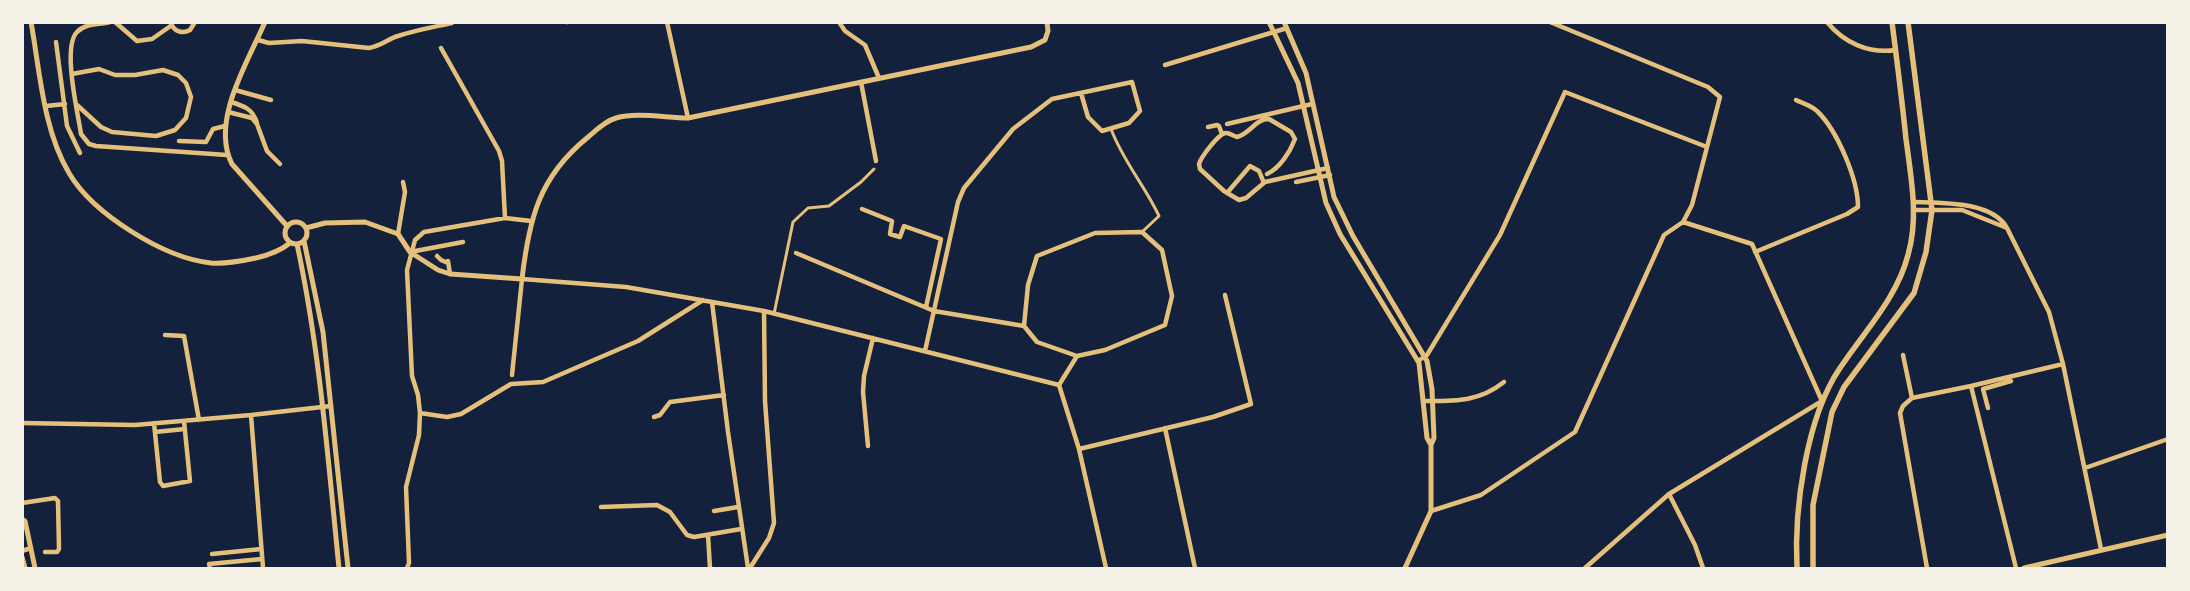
<!DOCTYPE html>
<html>
<head>
<meta charset="utf-8">
<style>
	body { margin:0 }
	#map { position:relative; width:2190px; height:591px; overflow:hidden; background:#14213d; font-family:"Work Sans",sans-serif }
	canvas { display:block }
	.frame { position:absolute; inset:0; border:24px solid #f6f1e7; pointer-events:none }
</style>
</head>
<body>
<div id="map">
<canvas width="2190" height="591"></canvas>
<div class="frame"></div>
</div>
<script>
const context = document.querySelector('canvas').getContext('2d');
context.lineJoin = 'round';
function strokePath(path, color, width, dash) { context.strokeStyle = color; context.lineWidth = width; context.lineCap = dash ? 'butt' : 'round'; context.setLineDash(dash || []); context.stroke(path); }
strokePath(new Path2D(`
	M 1111,129 C 1123,161 1145,186 1159,216 L 1142,232
	M 774,314 L 793,222 L 808,208 L 829,206 L 861,182 L 874,169`), '#e5c07b', 3);
strokePath(new Path2D(`
	M 110,22 C 99,25 85,23 77,32 C 62,47 78,113 81,134 L 89,144 L 96,146 L 227,155
	M 115,22 L 137,41 L 152,39 L 172,25
	M 566,22 L 568,22
	M 667,22 L 688,118
	M 839,22 L 845,31 L 865,45 L 879,78
	M 1827,22 C 1844,43 1869,54 1896,50
	M 171,24 C 175,32 183,34 190,30 L 195,22
	M 258,40 L 269,43 L 302,41 L 369,48 C 381,46 388,39 398,36 C 416,30 434,27 452,23
	M 56,42 L 67,126 L 80,153
	M 441,48 L 499,151 L 502,161 L 505,218
	M 1165,65 L 1287,28
	M 72,74 L 99,69 L 115,75 L 135,75 L 163,70 L 178,75 L 186,83 L 191,97 L 186,118 L 175,130 L 156,136 L 112,132 L 101,127 L 77,105
	M 861,82 L 876,161
	M 235,90 L 271,100
	M 231,102 C 244,106 253,109 257,123
	M 46,106 L 65,104
	M 228,112 L 252,118 L 257,124 L 267,151 L 280,164
	M 1227,124 L 1312,104
	M 1208,127 L 1217,125 L 1219,126 L 1222,134
	M 179,141 L 206,142 L 213,129 L 225,126
	M 1267,174 C 1280,168 1290,152 1295,139 L 1291,132 L 1269,119 C 1255,119 1250,134 1237,137 C 1233,136 1230,133 1226,133 C 1219,133 1201,157 1199,164 L 1200,169 L 1224,191 L 1239,200 L 1246,198 L 1265,182 L 1328,168
	M 1296,182 L 1330,175
	M 1227,193 L 1250,166 L 1259,171 L 1264,183
	M 1914,202 C 1941,203 1992,201 2007,228 L 2049,312 L 2063,364 L 2101,549
	M 862,209 L 892,221 L 890,234 L 900,237 L 904,226 L 941,239 L 926,307
	M 1914,210 L 1962,210 L 2007,228
	M 1142,232 L 1162,250 L 1172,296 L 1165,325 L 1105,350 L 1077,356 L 1037,342 L 1024,326 L 1028,285 L 1037,256 L 1095,233 Z
	M 398,234 L 405,192 L 403,182
	M 410,252 L 463,242
	M 1755,252 L 1847,214 L 1858,207 C 1858,179 1837,130 1817,111 C 1812,106 1802,103 1796,100
	M 796,253 L 934,311 L 1024,326
	M 437,256 L 441,260 L 448,263
	M 448,261 L 450,274
	M 712,302 L 728,432 L 748,568
	M 165,335 L 184,336 L 199,420
	M 925,351 L 958,202 L 964,188 L 1013,129 L 1052,99 L 1132,82 L 1140,111 L 1129,123 L 1102,131 L 1088,117 L 1081,93
	M 1903,355 L 1912,398
	M 1418,361 L 1427,355 L 1500,235 L 1565,92 L 1707,147
	M 512,375 L 522,279 L 626,287 L 764,311 L 1059,385 L 1079,449 L 1106,568
	M 1059,385 L 1077,356
	M 1971,386 L 2016,568
	M 1424,401 C 1455,401 1479,402 1504,382
	M 1988,408 L 1983,389 L 2011,381
	M 420,413 L 447,417 L 461,414 L 511,384 L 543,382 L 638,341 L 703,300
	M 251,415 L 263,568
	M 654,417 L 660,415 L 670,402 L 724,395
	M 22,423 L 135,425 L 251,415 L 331,406
	M 154,423 L 160,482 L 163,486 L 190,481 L 184,421
	M 1165,428 L 1195,568
	M 155,432 L 185,429
	M 868,446 L 863,392 L 864,376 L 873,338
	M 1079,449 L 1213,417 L 1251,404 L 1225,295
	M 2085,468 L 2168,439
	M 1669,494 L 1695,545 L 1703,568
	M 22,503 L 55,498 L 58,501 L 59,549 L 57,552 L 45,552
	M 601,507 L 657,505 L 670,512 L 687,535 L 694,537 L 741,529
	M 714,511 L 738,507
	M 1431,511 L 1481,495 L 1575,432 L 1664,235 L 1683,222 L 1692,205 L 1720,97 L 1708,87 L 1550,22
	M 708,535 L 710,568
	M 22,551 L 31,548
	M 212,554 L 261,549
	M 210,568 L 209,564 L 262,559
	M 407,568 L 409,563 L 406,487 L 419,435 L 420,413 L 418,395 L 412,376 L 407,270 L 415,240 L 424,232 L 505,218 L 531,221
	M 750,568 L 769,538 L 774,523 L 765,401 L 764,311
	M 1585,568 L 1669,494 L 1822,401 L 1752,244 L 1683,222
	M 1927,568 L 1900,413 L 1903,406 L 1912,398 L 1971,386 L 2063,364`), '#e5c07b', 4.5);
strokePath(new Path2D(`
	M 31,22 C 40,72 43,129 69,173 C 93,214 164,258 211,263 C 226,264 242,261 256,258 C 269,255 280,251 290,243
	M 265,22 C 248,62 210,121 232,164 L 287,226
	M 1269,22 L 1298,83 L 1326,203 L 1340,234 L 1419,363 L 1427,438 L 1431,445
	M 1284,22 L 1306,73 L 1334,197 L 1353,236 L 1427,361 L 1432,389 L 1434,438 L 1431,445 L 1431,511 L 1405,568
	M285 233a11 11 0 1 1 22 0a11 11 0 1 1-22 0Z
	M 306,228 L 325,223 L 365,222 L 398,234 L 410,252 L 438,270 L 450,274 L 522,279 C 529,219 539,177 587,138 C 595,131 605,121 616,118 C 636,112 667,118 688,118 L 1031,47 L 1045,40 L 1048,31 L 1047,22
	M 304,241 L 323,332 L 348,568
	M 297,244 C 320,351 328,460 339,568
	M 22,519 L 25,521 L 35,568
	M 22,557 L 25,568
	M 2024,568 L 2168,535`), '#e5c07b', 5);
strokePath(new Path2D(`
	M 1797,568 C 1794,509 1806,418 1840,368 C 1864,332 1897,298 1908,255 C 1919,217 1911,178 1906,139 C 1902,100 1897,61 1892,22
	M 1813,568 L 1813,505 L 1832,412 L 1844,387 L 1914,293 L 1926,252 L 1932,210 L 1908,22`), '#e5c07b', 5.5);
</script>
</body>
</html>
